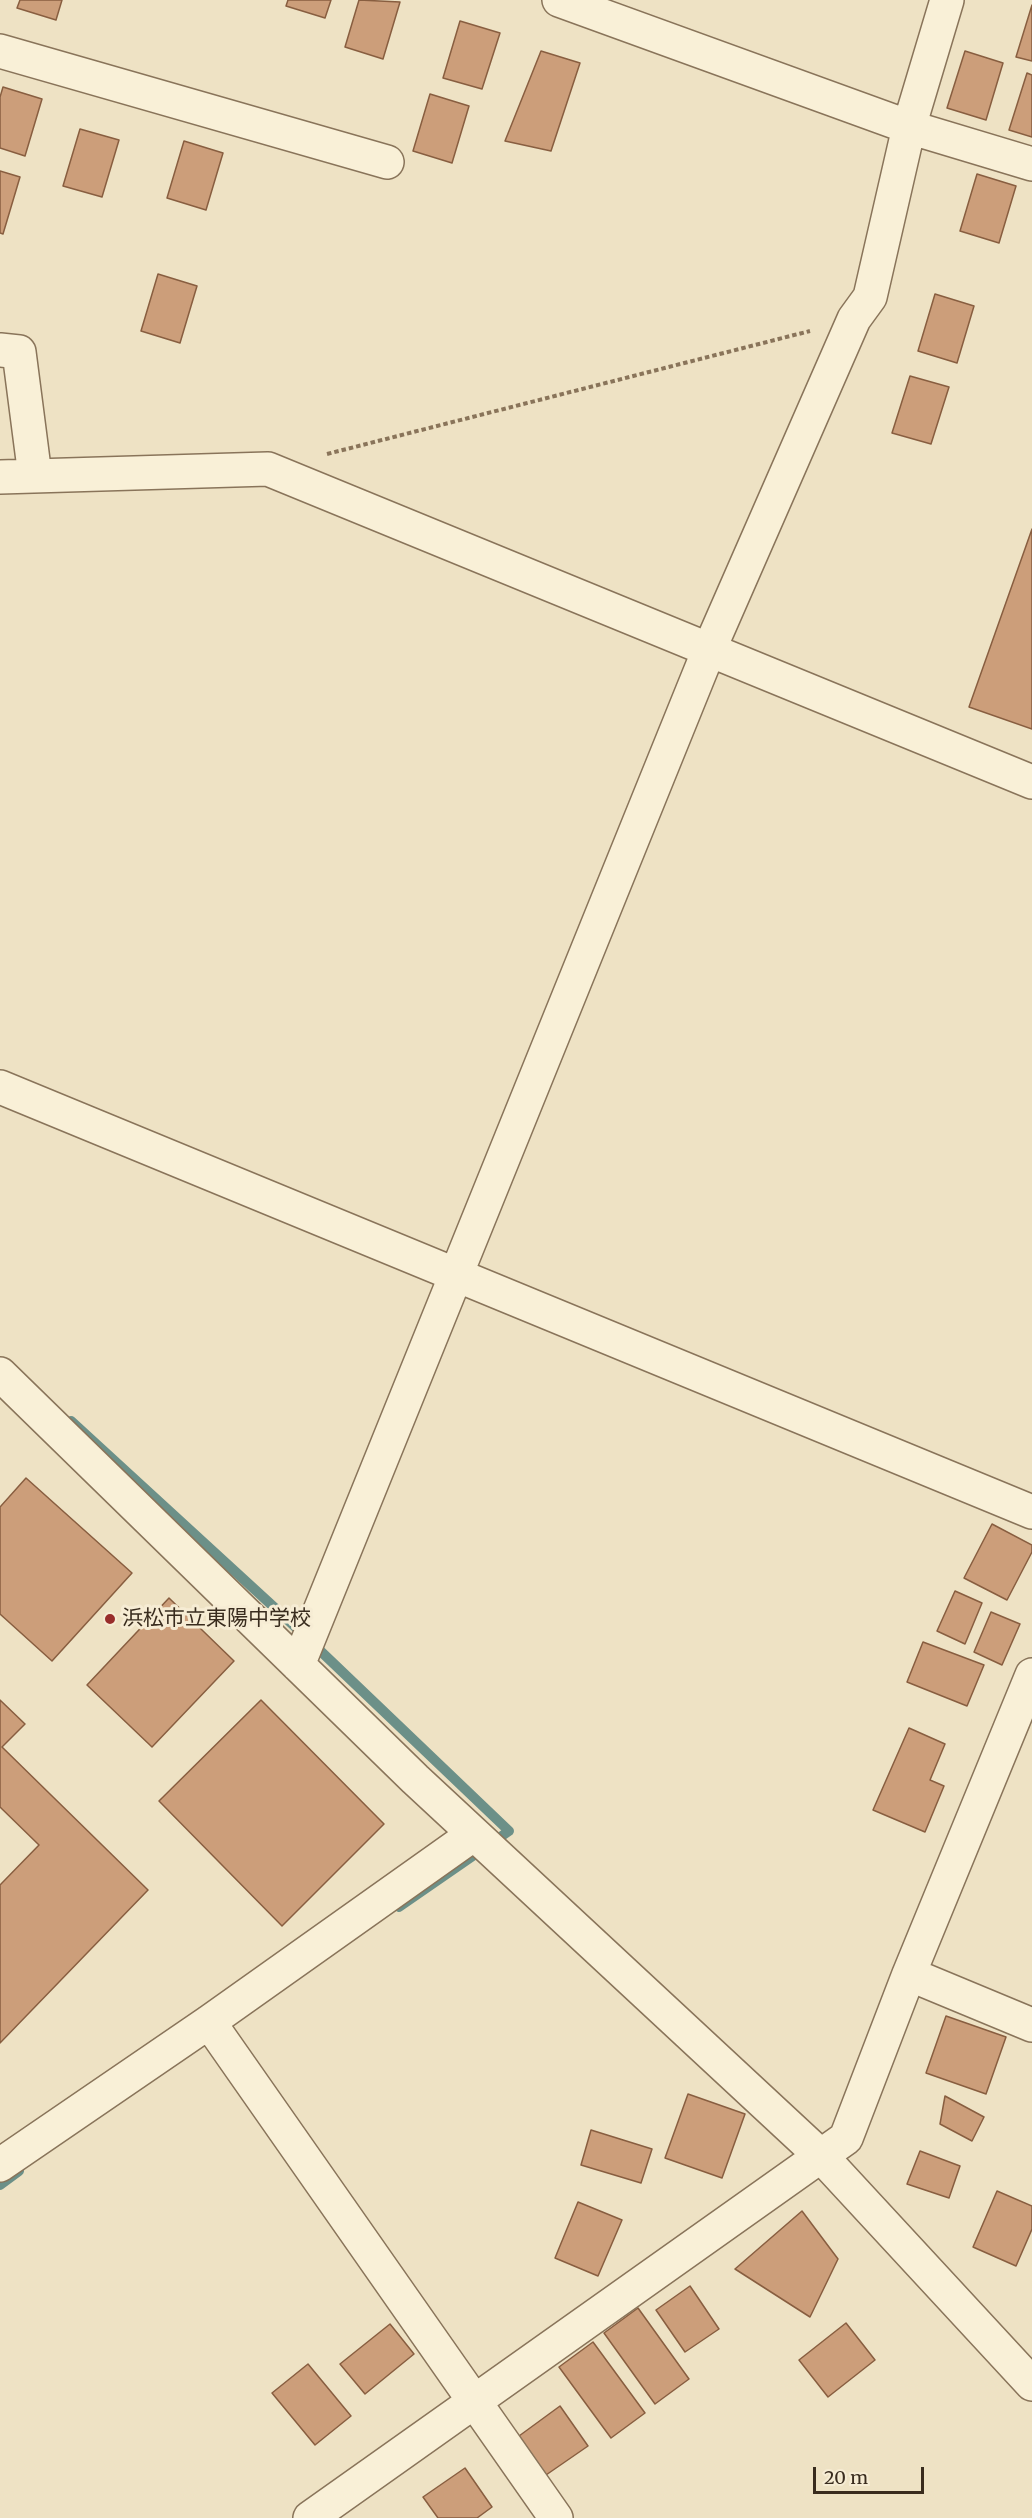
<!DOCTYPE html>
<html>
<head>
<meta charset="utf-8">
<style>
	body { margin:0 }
	#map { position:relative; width:1032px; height:2518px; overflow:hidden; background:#eee2c4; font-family:Merriweather,serif }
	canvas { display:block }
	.scale { position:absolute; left:813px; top:2467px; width:111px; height:27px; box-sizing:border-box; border:3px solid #392c1e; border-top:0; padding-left:8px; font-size:18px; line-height:21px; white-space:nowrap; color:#392c1e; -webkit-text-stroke:4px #f6ecd4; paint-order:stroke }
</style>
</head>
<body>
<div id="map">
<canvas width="1032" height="2518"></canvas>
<div class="scale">20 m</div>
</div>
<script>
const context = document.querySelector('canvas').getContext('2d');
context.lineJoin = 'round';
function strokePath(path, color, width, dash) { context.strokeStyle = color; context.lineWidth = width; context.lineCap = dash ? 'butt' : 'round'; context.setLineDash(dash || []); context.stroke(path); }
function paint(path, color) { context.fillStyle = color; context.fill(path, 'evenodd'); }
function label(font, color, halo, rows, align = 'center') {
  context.font = font + ' Merriweather,"Noto Sans JP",serif'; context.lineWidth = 6; context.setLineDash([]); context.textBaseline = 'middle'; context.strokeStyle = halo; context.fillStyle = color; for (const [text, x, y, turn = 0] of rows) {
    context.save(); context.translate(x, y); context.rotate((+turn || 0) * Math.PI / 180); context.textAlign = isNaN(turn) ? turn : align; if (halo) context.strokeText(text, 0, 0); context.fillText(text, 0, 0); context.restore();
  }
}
strokePath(new Path2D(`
	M 71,1421 L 288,1620 L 509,1831 L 399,1907
	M 0,2185 L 19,2171`), '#6c9088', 10);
const building = new Path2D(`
	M 20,0 L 62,0 L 56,20 L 17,8 Z
	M 288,0 L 331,0 L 325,18 L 286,6 Z
	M 359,0 L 400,2 L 383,59 L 345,47 Z
	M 1032,5 L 1032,61 L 1016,57 Z
	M 460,21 L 500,33 L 482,89 L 443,78 Z
	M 541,51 L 580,63 L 551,151 L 505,141 Z
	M 965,51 L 1003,63 L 986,120 L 947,108 Z
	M 1027,73 L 1032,75 L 1032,137 L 1009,130 Z
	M 3,87 L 42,99 L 25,156 L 0,148 L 0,97 Z
	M 430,94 L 469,106 L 452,163 L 413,151 Z
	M 80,129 L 119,140 L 102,197 L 63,186 Z
	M 184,141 L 223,153 L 206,210 L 167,198 Z
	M 0,171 L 20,177 L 3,234 L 0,233 Z
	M 977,174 L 1016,186 L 999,243 L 960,231 Z
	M 158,274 L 197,286 L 180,343 L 141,331 Z
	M 935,294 L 974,306 L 957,363 L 918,351 Z
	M 910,376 L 949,387 L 931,444 L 892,433 Z
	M 1032,529 L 1032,729 L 969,707 Z
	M 26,1478 L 132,1573 L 52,1661 L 0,1614 L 0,1507 Z
	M 992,1524 L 1032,1545 L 1032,1552 L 1007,1600 L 964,1578 Z
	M 955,1591 L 982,1603 L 965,1644 L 937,1631 Z
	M 169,1598 L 234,1661 L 152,1747 L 87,1685 Z
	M 991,1612 L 1020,1624 L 1002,1665 L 974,1652 Z
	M 923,1642 L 984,1665 L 967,1706 L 907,1682 Z
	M 0,1700 L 25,1724 L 2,1747 L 148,1890 L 0,2043 L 0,1885 L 39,1845 L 0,1807 Z
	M 261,1700 L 384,1824 L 282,1926 L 159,1801 Z
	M 909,1728 L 945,1744 L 930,1780 L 944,1786 L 925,1832 L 873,1810 Z
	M 946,2016 L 1006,2037 L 986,2094 L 926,2073 Z
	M 688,2094 L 745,2114 L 722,2178 L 665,2158 Z
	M 945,2096 L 984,2117 L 972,2141 L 940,2124 Z
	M 591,2130 L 652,2149 L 641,2183 L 581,2165 Z
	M 920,2151 L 960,2166 L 949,2198 L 907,2184 Z
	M 997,2191 L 1032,2206 L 1032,2229 L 1016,2266 L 973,2247 Z
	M 578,2202 L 622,2220 L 598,2276 L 555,2258 Z
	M 802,2211 L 838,2259 L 810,2317 L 735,2269 Z
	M 690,2286 L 719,2329 L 685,2352 L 656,2310 Z
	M 638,2308 L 689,2379 L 655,2404 L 604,2333 Z
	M 846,2323 L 875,2360 L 828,2397 L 799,2360 Z
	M 390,2324 L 414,2354 L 365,2394 L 340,2364 Z
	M 593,2342 L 645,2413 L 611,2438 L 559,2367 Z
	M 308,2364 L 351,2416 L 315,2445 L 272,2393 Z
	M 560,2406 L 588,2446 L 546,2475 L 519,2436 Z
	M 465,2468 L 492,2507 L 477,2518 L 438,2518 L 423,2497 Z`);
paint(building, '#cc9e7a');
strokePath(building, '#885e40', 1.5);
const minor = new Path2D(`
	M 559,0 L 909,127 L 1032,164
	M 0,51 L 387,162
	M 0,350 L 19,352 L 35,476
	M 0,477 L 268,469 L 1032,782
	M 0,1087 L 1032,1512
	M 0,1374 L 415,1779 L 822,2157 L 1032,2384
	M 298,1665 L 709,650 L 854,319 L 870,297 L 909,127 L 947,0
	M 909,1974 L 1032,2025
	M 209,2022 L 556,2518
	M 0,2165 L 209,2022 L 474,1834
	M 310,2518 L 846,2138 L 909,1974 L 1032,1675`);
strokePath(minor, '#89745a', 36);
strokePath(new Path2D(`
	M 327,454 L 810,331`), '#89745a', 4, [4.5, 3]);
strokePath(minor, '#f9f0d7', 33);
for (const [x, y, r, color] of [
	[110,1619,6,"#982c2a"]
]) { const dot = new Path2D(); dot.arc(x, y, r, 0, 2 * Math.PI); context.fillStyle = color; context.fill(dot); strokePath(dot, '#f6ecd4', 2); }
label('21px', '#392c1e', '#f6ecd4', [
	["浜松市立東陽中学校",122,1619]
], 'left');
</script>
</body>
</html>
